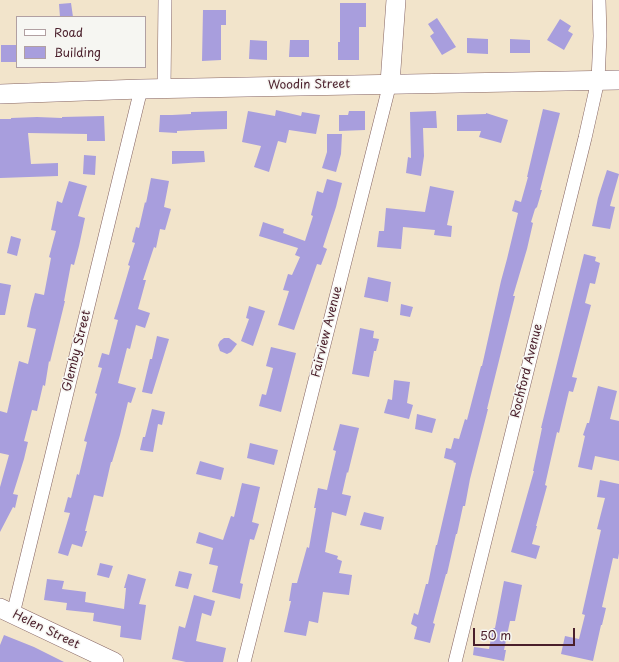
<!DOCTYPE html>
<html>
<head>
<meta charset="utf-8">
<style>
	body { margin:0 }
	#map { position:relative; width:619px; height:662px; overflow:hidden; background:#f2e4cb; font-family:"Playpen Sans",sans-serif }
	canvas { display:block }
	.legend { position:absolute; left:16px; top:16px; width:130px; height:52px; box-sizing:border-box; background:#f6f6f2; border:1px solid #b1a0a2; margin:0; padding:5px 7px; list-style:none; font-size:12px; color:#4a1f2b }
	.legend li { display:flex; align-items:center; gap:8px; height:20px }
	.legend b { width:20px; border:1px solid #b1a0a2 }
	.scale { position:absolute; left:473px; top:628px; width:102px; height:18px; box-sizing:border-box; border:2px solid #4a1f2b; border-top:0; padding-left:5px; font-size:12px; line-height:14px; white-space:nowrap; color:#4a1f2b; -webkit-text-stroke:3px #f6f6f2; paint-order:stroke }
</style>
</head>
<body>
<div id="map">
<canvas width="619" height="662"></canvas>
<ul class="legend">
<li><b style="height:5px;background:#fff"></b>Road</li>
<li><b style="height:11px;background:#a89edd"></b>Building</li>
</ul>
<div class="scale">50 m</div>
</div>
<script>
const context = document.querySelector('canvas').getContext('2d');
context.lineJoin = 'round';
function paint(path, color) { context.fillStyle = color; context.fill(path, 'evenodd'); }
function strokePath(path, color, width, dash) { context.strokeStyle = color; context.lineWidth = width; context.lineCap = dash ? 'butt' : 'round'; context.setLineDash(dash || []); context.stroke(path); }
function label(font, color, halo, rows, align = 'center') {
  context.font = font + ' "Playpen Sans",sans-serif'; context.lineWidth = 3; context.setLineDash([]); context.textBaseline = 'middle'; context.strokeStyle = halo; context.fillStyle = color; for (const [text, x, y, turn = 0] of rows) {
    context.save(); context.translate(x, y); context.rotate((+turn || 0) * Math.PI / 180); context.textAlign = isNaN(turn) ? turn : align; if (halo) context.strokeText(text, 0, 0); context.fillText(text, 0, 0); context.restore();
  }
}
paint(new Path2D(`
	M 71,3 L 73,17 L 60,17 L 59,4 Z
	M 340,3 L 366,3 L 366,27 L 359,27 L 359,60 L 338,60 L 338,42 L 340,42 Z
	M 203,10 L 226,10 L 226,25 L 221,25 L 221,60 L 202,61 Z
	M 437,18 L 456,47 L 442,55 L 430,36 L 434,33 L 428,24 Z
	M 560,19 L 571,26 L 568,31 L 573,34 L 564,50 L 547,40 Z
	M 467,38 L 488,39 L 488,54 L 467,53 Z
	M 510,39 L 530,40 L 530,53 L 510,53 Z
	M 250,40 L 267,41 L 267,60 L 249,59 Z
	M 290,40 L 309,40 L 309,57 L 289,57 Z
	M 1,45 L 17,45 L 17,62 L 1,62 Z
	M 543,109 L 560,113 L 540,190 L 542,190 L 537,207 L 535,209 L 531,222 L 533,223 L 527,249 L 513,296 L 515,296 L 487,409 L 488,409 L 470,479 L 465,506 L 463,506 L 457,534 L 456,534 L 447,574 L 446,574 L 433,623 L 435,624 L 430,643 L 414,639 L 417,627 L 411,624 L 414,613 L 418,615 L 426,584 L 428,584 L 436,545 L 437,545 L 456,463 L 453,462 L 454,461 L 444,458 L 446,448 L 451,449 L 454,438 L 459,439 L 465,419 L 467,420 L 481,366 L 482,366 L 501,281 L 507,259 L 518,213 L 512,211 L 515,200 L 521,202 L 528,177 L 527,177 Z
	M 276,110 L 301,116 L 302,112 L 320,115 L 316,134 L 289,130 L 286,143 L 278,141 L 269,172 L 254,167 L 261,146 L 242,142 L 248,111 L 275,116 Z
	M 227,111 L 227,129 L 197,130 L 177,131 L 177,133 L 159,132 L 160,115 L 172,115 L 191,114 L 191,112 Z
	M 349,111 L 365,111 L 365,130 L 339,131 L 339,115 L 348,115 Z
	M 436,111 L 437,128 L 423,128 L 424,156 L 421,176 L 406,173 L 408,157 L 411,158 L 410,112 Z
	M 486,113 L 508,120 L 501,143 L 479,137 L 481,131 L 457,131 L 457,115 L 486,114 Z
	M 104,116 L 105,141 L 87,141 L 87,134 L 28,133 L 31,164 L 58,163 L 58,176 L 0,178 L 0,119 L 11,119 L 11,118 L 37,117 L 62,118 L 62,117 Z
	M 327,134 L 342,134 L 341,154 L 336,172 L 322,168 L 327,152 Z
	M 172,151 L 204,151 L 205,162 L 172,164 Z
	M 84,155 L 96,156 L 95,175 L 83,174 Z
	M 607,170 L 619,174 L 610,206 L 615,207 L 610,229 L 592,226 L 598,198 Z
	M 151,178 L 169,181 L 164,207 L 171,209 L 165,230 L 160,229 L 156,248 L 154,247 L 143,280 L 146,280 L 138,309 L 150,313 L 145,328 L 136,325 L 130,349 L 127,348 L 118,383 L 136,388 L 131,403 L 128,402 L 120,435 L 112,462 L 111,462 L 103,497 L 94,495 L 85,531 L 87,531 L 82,547 L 72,544 L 68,556 L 58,553 L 70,513 L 64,512 L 68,497 L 71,498 L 77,474 L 79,475 L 87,442 L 84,441 L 97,394 L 95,393 L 102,368 L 98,367 L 102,353 L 109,355 L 118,320 L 114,319 L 119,303 L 130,266 L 128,265 L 135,243 L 132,242 L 136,227 L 139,228 L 145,202 L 146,203 Z
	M 327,179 L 342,183 L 336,207 L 323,247 L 327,249 L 321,265 L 317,264 L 294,330 L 278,325 L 289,291 L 283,290 L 288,274 L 292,275 L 300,257 L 295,255 L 298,248 L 259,236 L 263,222 L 284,229 L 283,233 L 305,241 L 313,216 L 311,215 L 317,191 L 323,193 Z
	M 69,181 L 87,186 L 78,216 L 85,218 L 79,246 L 74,265 L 71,264 L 64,301 L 65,301 L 50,362 L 49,361 L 45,386 L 43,385 L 37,411 L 32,410 L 24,441 L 28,442 L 24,459 L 13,494 L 18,495 L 15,508 L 13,507 L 0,532 L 0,487 L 9,455 L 0,453 L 0,411 L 7,413 L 19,361 L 28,364 L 36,329 L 27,327 L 31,308 L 35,293 L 44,295 L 51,258 L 49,257 L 56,231 L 51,230 L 57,201 L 62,203 Z
	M 430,186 L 454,191 L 447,225 L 452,226 L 451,237 L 434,235 L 435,230 L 403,227 L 401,249 L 377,247 L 379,231 L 384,231 L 386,208 L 425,212 Z
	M 11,236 L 21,239 L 17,256 L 7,253 Z
	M 584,254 L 596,257 L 595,261 L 600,263 L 595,284 L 590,283 L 585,303 L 591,305 L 572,377 L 577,378 L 573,392 L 569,391 L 559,433 L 557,432 L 545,485 L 547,486 L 536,526 L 537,526 L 532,544 L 540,546 L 536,559 L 511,552 L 534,471 L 533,471 L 542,428 L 541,428 Z
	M 368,277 L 391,282 L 388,302 L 364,297 Z
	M 0,283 L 11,285 L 5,315 L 0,315 Z
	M 401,304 L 413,307 L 410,317 L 400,315 Z
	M 249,306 L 265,311 L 253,346 L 241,341 L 249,319 L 246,318 Z
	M 360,328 L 374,331 L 373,338 L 379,339 L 376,351 L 374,351 L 369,377 L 352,374 Z
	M 157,336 L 169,339 L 152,394 L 142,392 L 150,359 L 152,359 Z
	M 224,338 L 229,338 L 237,344 L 231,352 L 227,354 L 220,351 L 218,345 L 220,341 Z
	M 271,347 L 296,353 L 281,412 L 259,406 L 262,394 L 266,395 L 273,368 L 266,366 Z
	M 394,380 L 410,382 L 407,403 L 413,405 L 409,419 L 384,413 L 388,399 L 392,400 Z
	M 598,386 L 617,391 L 610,419 L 619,421 L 619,461 L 595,456 L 592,470 L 578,467 L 585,436 L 583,435 L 587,423 L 589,423 Z
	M 152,409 L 165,412 L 162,425 L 158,424 L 153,452 L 140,450 L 143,437 L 145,437 Z
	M 417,414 L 436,419 L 432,433 L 415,429 Z
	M 340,424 L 359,428 L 348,473 L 347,472 L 342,494 L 351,496 L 346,516 L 332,512 L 325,552 L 338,556 L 337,559 L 342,561 L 339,573 L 352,575 L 349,595 L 323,592 L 318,623 L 309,621 L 306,636 L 284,632 L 291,601 L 289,601 L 292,583 L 297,583 L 307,547 L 309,548 L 316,508 L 314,508 L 318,488 L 327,490 L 336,451 L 333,450 Z
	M 250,443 L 278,450 L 274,465 L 247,458 Z
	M 200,461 L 224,468 L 221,480 L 196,474 Z
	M 600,480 L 619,484 L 619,553 L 618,559 L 613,558 L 602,607 L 606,608 L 602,625 L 601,625 L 593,661 L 561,654 L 565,636 L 579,639 L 585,615 L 582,614 L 601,530 L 597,529 L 605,498 L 597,497 Z
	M 242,483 L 260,487 L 252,522 L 259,524 L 254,540 L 250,539 L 240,583 L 243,584 L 240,599 L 212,592 L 218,566 L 209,564 L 213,548 L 196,543 L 199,532 L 223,540 L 231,516 L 234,517 Z
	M 364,512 L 384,517 L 381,530 L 360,525 Z
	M 100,563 L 113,566 L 109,578 L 97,575 Z
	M 179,571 L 192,574 L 188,589 L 175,586 Z
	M 128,574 L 146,579 L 139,604 L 146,605 L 141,640 L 120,637 L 121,626 L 93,621 L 94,613 L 66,610 L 67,603 L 44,600 L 47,579 L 64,581 L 62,589 L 86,592 L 85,602 L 124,609 L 126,588 L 124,588 Z
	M 504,581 L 522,585 L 515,621 L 510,621 L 504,650 L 506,650 L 504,661 L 473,655 L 474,647 L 489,649 L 493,628 L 495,628 Z
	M 194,595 L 215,601 L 211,616 L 202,613 L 196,641 L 226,648 L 223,662 L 186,662 L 172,659 L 179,626 L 185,628 Z
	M 4,635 L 34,647 L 64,662 L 0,662 L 0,645 Z`), '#a89edd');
const street = new Path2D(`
	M 164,89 L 165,0
	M 13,614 L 141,89
	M 244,662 L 390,83
	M 455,662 L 585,138 L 598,80 L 600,36 L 599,0`);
const secondary = new Path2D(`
	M 390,83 L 396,0
	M 0,94 L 141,89 L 619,80
	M 0,608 L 114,662`);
strokePath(street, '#856463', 14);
strokePath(secondary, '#856463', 20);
strokePath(street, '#fff', 13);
strokePath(secondary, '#fff', 19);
label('12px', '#4a1f2b', '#f6f6f2', [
	["Woodin Street",309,85,-1],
	["Fairview Avenue",327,332,-76],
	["Glemby Street",77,351,-76],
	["Rochford Avenue",527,371,-76],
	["Helen Street",46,630,26]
]);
</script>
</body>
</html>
